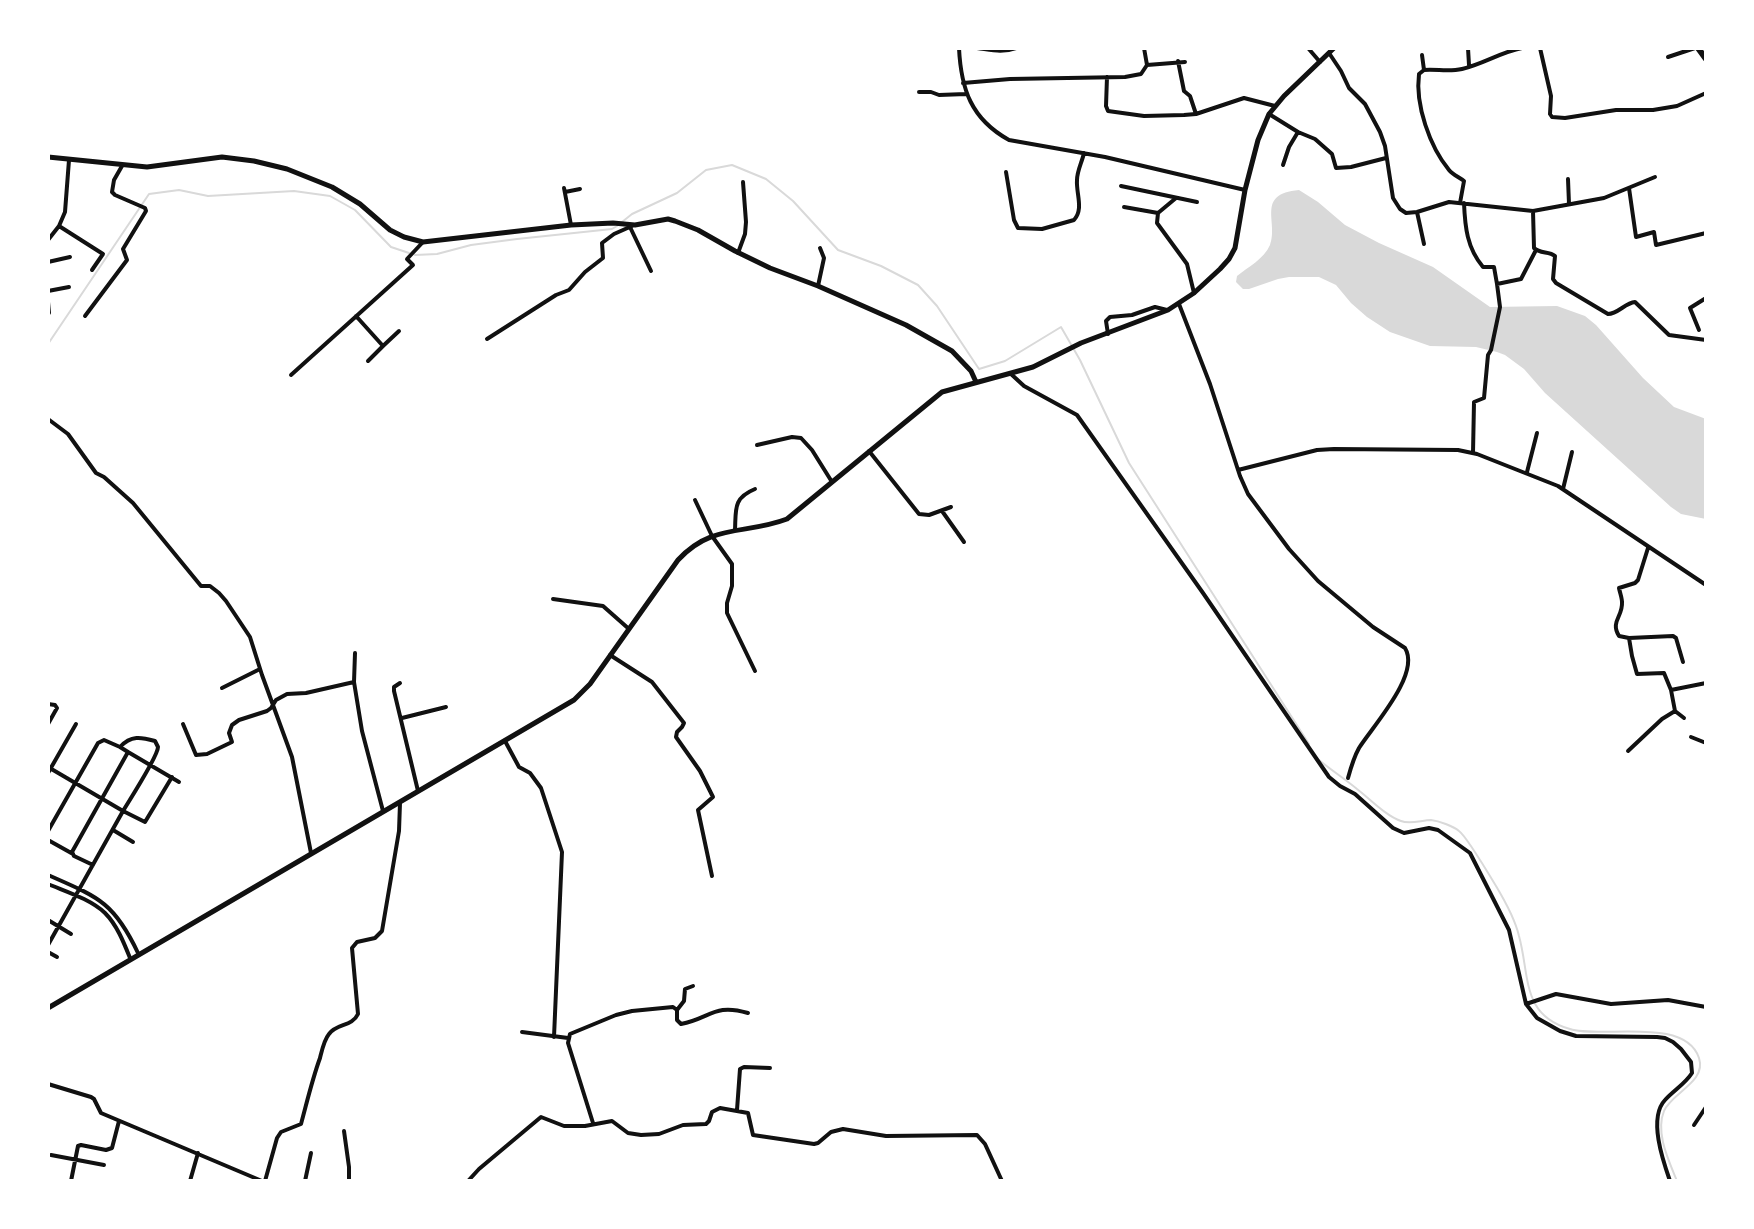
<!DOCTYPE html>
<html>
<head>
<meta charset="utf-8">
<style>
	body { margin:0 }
	#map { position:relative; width:1754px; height:1229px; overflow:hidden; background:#fff; font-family:Inter,sans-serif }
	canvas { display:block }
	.frame { position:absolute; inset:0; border:50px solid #fff; pointer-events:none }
</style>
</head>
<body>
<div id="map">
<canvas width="1754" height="1229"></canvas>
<div class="frame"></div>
</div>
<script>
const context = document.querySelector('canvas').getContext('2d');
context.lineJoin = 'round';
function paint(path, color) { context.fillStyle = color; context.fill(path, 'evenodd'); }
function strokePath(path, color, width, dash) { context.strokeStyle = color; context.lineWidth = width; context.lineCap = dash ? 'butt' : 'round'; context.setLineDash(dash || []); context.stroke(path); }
paint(new Path2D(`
	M 1299,190 L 1318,202 L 1345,225 L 1379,243 L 1433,267 L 1490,307 L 1557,306 L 1585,316 L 1596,325 L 1643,378 L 1674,407 L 1706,419 L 1706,519 L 1681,514 L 1671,507 L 1545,393 L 1524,369 L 1505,355 L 1497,352 L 1476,347 L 1430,346 L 1390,332 L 1367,317 L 1351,303 L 1336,285 L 1319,277 L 1289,277 L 1278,279 L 1249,289 L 1243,289 L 1236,282 L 1237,276 C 1248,267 1264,259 1270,245 C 1279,222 1255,194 1299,190 Z`), '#d9d9d9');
strokePath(new Path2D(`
	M 622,222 L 632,214 L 677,193 L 706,170 L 732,165 L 766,179 L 793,201 L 838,250 L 881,266 L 918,285 L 937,306 L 979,369 L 1005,361 L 1061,327 L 1080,360 L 1129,463 L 1309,744
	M 415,255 L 437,254 L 471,245 L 517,239 L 612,229 L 617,226
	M 48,344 L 149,194 L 179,190 L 208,196 L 294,191 L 330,196 L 355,210 L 391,247 L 409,253
	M 1319,760 C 1331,770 1345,779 1357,789 C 1370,799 1386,816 1401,821 C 1410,825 1422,820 1431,820 C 1439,821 1453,826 1459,831 C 1466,836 1490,876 1496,886 C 1505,901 1515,919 1519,936 C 1530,976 1521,1015 1570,1029 C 1602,1039 1685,1016 1699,1058 C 1707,1082 1671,1093 1664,1111 C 1655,1133 1669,1161 1677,1181`), '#d9d9d9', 2);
strokePath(new Path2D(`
	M 959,48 C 961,89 971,119 1009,140 L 1105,157 L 1245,190
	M 977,48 C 992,50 1002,53 1016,48
	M 1144,48 L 1147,65
	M 1308,48 L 1320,62
	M 1468,48 L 1469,65
	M 1540,48 L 1551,96 L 1550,114 L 1552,117 L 1565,118 L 1616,110 L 1653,110 L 1677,106 L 1706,93
	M 1329,53 L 1341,71 L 1349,88 L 1365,104 L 1380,132 L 1385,146 L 1393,198 L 1400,209 L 1406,213 L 1417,212 L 1449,202 L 1533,211 L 1604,198 L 1655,177
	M 1422,55 L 1424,70
	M 1668,57 L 1695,48
	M 1178,61 L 1184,91 L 1190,96 L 1196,114
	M 1107,77 L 1106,106 L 1108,111 L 1144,116 L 1184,115 L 1196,114 L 1244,98 L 1275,106
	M 963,83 L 1010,79 L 1125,77 L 1141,74 L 1147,65 L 1185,62
	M 919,92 L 931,92 L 939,95 L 966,94
	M 1269,114 L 1298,132 L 1289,147 L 1283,165
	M 1298,132 L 1315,139 L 1332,154 L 1336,168 L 1351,167 L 1386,158
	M 1006,172 L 1014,220 L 1018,228 L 1042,229 L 1074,220 C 1084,209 1076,194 1077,180 C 1077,171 1082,162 1084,153
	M 1568,179 L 1569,204
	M 1121,186 L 1197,202
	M 564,188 L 571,225
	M 1629,188 L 1636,237 L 1654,232 L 1656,245 L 1706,233
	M 565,192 L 580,189
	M 1176,198 L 1158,213 L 1157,223 L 1187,264 L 1194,293
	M 1460,203 L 1464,181 C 1459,177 1453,175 1449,170 C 1430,147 1415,105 1419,74 L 1424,70 C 1437,69 1449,72 1462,69 C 1483,64 1501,52 1522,48
	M 1464,203 C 1465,227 1467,248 1483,267 L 1494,267 L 1497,284
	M 1124,207 L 1158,213
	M 1533,211 L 1534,248 C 1540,254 1549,251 1555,256 L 1553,279 L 1556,283 L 1608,314 C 1618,314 1625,303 1635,302 L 1669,335 L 1706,340
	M 1417,212 L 1424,244
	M 59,226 L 103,254 L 92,270
	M 630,227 L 651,271
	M 48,240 L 59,226 L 65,212 L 69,160
	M 738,253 L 745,234 L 746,222 L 743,182
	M 48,262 L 70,257
	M 818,286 L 824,258 L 820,248
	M 48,291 L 69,287
	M 48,302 L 49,313
	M 1179,304 L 1210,384 L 1240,476 L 1248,494 L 1289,549 L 1318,581 L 1373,627 L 1405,648 C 1421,674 1373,726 1359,748 C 1354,757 1351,767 1348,778
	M 85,316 L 127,260 L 123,249 L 146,211 L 145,208 L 115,195 L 112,192 L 114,180 L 122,166
	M 356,316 L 383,346 L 368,361
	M 1699,330 L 1690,308 L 1706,298
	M 1108,334 L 1106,321 L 1110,317 L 1132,315 L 1155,307 L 1167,310
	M 487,339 L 556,295 L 569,290 L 585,272 L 603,258 L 602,243 L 614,234 L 632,226
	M 383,346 L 399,331
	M 1011,374 L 1024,386 L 1077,415 L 1203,593 L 1329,777 L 1340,786 L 1355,794 L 1393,828 L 1404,833 L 1429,828 L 1438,830 L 1470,853 L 1509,930 L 1526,1004 L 1537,1018 L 1560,1031 L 1576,1036 L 1657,1037 L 1665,1038 L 1673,1042 L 1681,1049 L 1691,1062 L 1692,1073 C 1685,1084 1674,1090 1665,1100 C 1648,1118 1663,1161 1670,1181
	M 291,375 L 413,265 L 407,259 L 423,242
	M 48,419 L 68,434 L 96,473 L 104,477 L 133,503 L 201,586 L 210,586 L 219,593 L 226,601 L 250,637 L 262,675 L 292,757 L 311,853
	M 757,445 L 792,437 L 801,438 L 812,450 L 832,482
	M 869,451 L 919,514 L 929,515 L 951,507
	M 1473,453 L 1474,402 L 1484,398 L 1488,355 L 1491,350 L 1500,307 L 1497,284 L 1521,279 L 1536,250
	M 1238,470 L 1317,450 L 1334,449 L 1458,450 L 1477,454 L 1558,486 L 1706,585
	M 1527,472 L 1537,433
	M 1563,489 L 1572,452
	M 695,500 L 712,536 L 732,564 L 732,586 L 727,603 L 727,613 L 755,671
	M 942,511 L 964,542
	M 735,530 C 736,509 733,498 755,489
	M 1648,548 L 1638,580 L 1635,583 L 1619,588 C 1620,593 1622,598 1622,602 C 1623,617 1610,621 1619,636 L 1629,638 L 1673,636 L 1676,638 L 1683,662
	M 553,599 L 603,606 L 629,629
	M 1629,638 L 1632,656 L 1637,674 L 1664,673 L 1671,690
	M 355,653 L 354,682 L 362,731 L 383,811
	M 610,655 L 652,682 L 684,723 L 682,727 L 677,732 L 676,737 L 700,771 L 713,797 L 698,810 L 712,876
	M 400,683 L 394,687 L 394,691 L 418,791
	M 222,688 L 260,669
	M 48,704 L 55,705 L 57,708 L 48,724
	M 402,718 L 446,707
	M 1684,718 L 1675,711 L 1671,690 L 1706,683
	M 183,724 L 196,755 L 207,754 L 232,742 L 229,733 L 232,725 L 239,720 L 267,711 L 271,708 L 276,700 L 287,694 L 306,693 L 354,682
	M 1691,737 L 1706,743
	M 505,741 L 519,767 L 530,773 L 541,788 L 562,852 L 554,1037
	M 1628,751 L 1662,719 L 1675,711
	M 128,752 L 179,782
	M 48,767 L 123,811 L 48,945
	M 48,773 L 76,724
	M 113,830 L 133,842
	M 48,831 L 98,743 L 104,740 L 120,747
	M 48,840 L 73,854
	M 93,865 L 74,856 L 72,852 L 128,752 L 120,747 C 131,735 141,737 155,741 C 156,743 157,745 158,747 C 158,756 129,801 123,811 L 145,822 L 172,777
	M 48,875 C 98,897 114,902 138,953
	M 48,884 C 67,892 90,899 105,913 C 117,925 124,943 130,958
	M 48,920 L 71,934
	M 48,952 L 57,957
	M 1526,1004 L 1556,994 L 1611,1004 L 1668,1000 L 1706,1007
	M 677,1010 L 684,1001 L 685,989 L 693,986
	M 522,1032 L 568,1038
	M 48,1084 L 91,1097 L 94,1099 L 101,1113 L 262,1181
	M 737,1110 L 740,1069 L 744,1067 L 770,1068
	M 593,1123 L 568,1043 L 570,1034 L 616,1015 L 632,1011 L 673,1007 L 677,1010 L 677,1020 L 681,1024 C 711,1018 714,1003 748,1013
	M 1694,1125 L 1706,1107
	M 344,1131 L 349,1167 L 349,1181
	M 51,1155 L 104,1165
	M 71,1181 L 78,1146 L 81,1145 L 106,1150 L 112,1148 L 119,1121
	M 190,1181 L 198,1153
	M 265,1181 L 277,1138 L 281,1132 L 301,1124 C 307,1102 312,1080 320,1058 C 322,1050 324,1040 329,1034 C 337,1023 352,1027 358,1014 L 352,948 L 357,942 L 375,938 L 382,931 L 399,831 L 400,803
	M 305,1181 L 311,1153
	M 468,1181 L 479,1169 L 541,1117 L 564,1126 L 585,1126 L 612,1121 L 628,1133 L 641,1135 L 659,1134 L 683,1125 L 706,1124 L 709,1121 L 712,1112 L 720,1108 L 748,1113 L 753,1135 L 814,1144 L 818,1143 L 831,1132 L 843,1129 L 886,1136 L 977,1135 L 985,1144 L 1002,1181`), '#111', 4);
strokePath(new Path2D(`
	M 48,157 L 147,167 L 222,157 L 254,161 L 287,169 L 332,187 L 360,204 L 390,230 L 404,237 L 423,242 L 571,225 L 613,223 L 635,225 L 668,219 L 675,221 L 698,230 L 735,251 L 770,268 L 818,286 L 906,325 L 952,351 L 971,371 L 976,382
	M 48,1008 L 574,700 L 590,684 L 678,560 C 712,523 745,535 787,519 L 942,392 L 1033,367 L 1081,343 L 1168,310 L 1194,293 L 1220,269 L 1229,259 L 1235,248 L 1245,190 L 1258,140 L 1269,114 L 1284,96 L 1334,48`), '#111', 5);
strokePath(new Path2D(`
	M 1698,48 L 1706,59`), '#111', 6);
</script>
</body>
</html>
